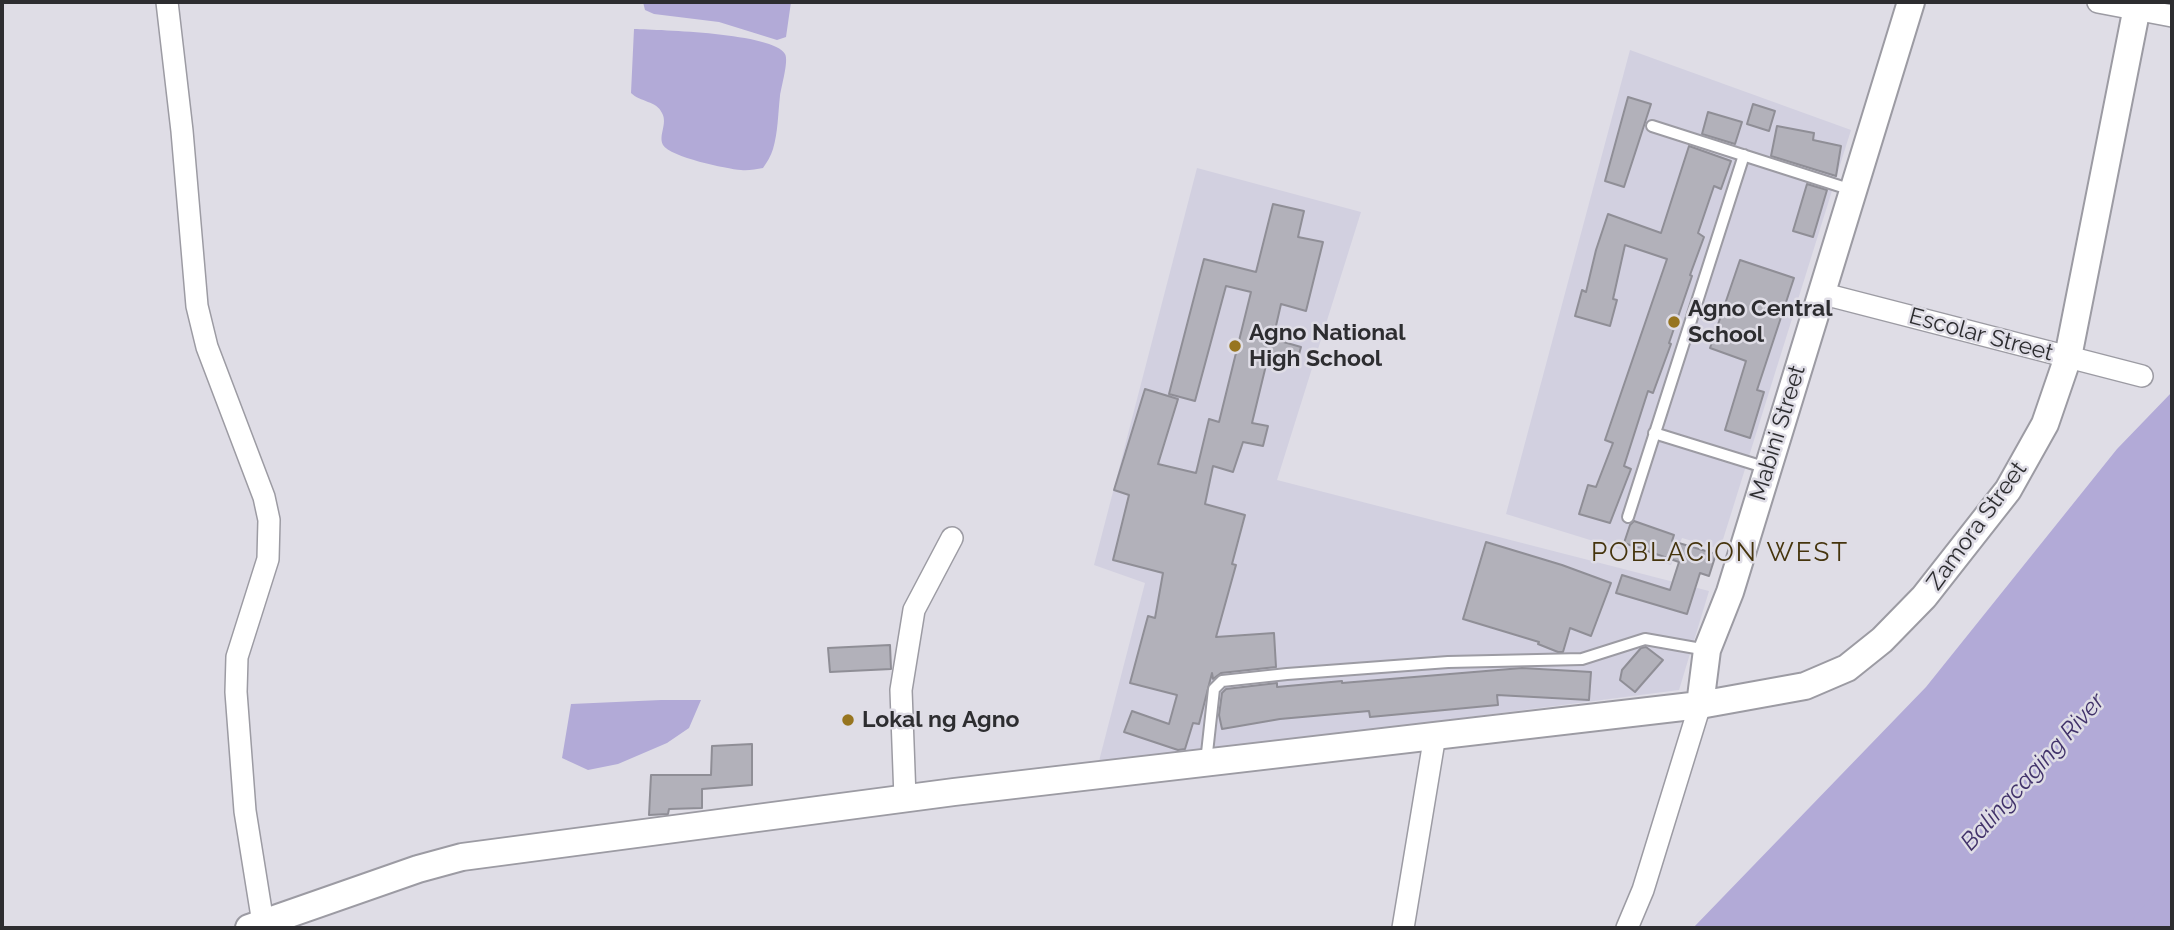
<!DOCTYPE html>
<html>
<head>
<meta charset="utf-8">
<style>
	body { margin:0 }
	#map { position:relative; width:2174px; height:930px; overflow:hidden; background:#dfdde6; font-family:Raleway,sans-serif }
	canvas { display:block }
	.frame { position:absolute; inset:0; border:4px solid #2d2d30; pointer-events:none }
</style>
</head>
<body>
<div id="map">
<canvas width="2174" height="930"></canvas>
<div class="frame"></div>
</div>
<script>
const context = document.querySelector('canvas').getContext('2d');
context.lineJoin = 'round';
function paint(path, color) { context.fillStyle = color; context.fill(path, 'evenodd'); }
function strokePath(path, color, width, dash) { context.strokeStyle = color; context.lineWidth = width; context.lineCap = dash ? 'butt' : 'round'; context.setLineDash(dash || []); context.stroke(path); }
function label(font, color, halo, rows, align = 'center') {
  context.font = font + ' Raleway,sans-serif'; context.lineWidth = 5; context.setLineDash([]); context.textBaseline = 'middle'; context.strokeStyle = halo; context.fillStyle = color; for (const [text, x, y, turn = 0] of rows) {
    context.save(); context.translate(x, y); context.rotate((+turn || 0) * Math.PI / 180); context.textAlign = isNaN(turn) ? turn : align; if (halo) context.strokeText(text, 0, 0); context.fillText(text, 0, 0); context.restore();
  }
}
paint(new Path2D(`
	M 1630,50 L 1851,130 L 1720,549 L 1682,538 L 1671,565 L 1506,514 Z
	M 1197,168 L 1361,212 L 1277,480 L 1709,591 L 1679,690 L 1098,765 L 1145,583 L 1094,565 Z`), '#d2d0e0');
paint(new Path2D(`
	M 643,2 L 791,2 L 786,37 L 777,40 L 719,22 L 654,14 L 645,10 Z
	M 634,29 C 660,30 774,33 785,54 C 789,61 781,87 780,96 C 778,113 778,133 773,149 C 771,156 767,162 763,168 C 756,169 748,171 741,170 C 727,169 670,157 663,145 C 658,135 668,124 662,113 C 657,101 640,102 631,93 Z
	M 2172,392 L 2172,898 L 2147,928 L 1693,928 L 1926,687 L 2117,449 Z
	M 661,700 L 701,700 L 689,728 L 667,743 L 618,764 L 588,770 L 562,758 L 571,704 Z`), '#b2aad7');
strokePath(new Path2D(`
	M 2147,928 L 2172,898`), '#b2aad7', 33);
const building = new Path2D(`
	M 1628,97 L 1651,104 L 1624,187 L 1605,181 Z
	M 1753,104 L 1775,111 L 1769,131 L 1747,124 Z
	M 1708,112 L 1742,122 L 1735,144 L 1702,134 Z
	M 1777,126 L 1814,133 L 1813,140 L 1841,146 L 1836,176 L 1771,156 Z
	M 1689,146 L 1731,161 L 1721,189 L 1714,186 L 1698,233 L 1704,237 L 1690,275 L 1692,276 L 1669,343 L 1671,344 L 1653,393 L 1648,391 L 1624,466 L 1631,469 L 1610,523 L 1579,514 L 1588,485 L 1596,487 L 1613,443 L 1605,440 L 1667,259 L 1625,245 L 1613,299 L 1617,300 L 1610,326 L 1575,316 L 1582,290 L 1586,292 L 1596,250 L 1608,214 L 1661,233 Z
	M 1807,184 L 1827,190 L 1813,237 L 1793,231 Z
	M 1273,204 L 1304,211 L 1298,237 L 1323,242 L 1306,311 L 1281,304 L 1273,339 L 1301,347 L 1296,365 L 1268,357 L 1252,423 L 1268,426 L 1263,446 L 1243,442 L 1233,472 L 1213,466 L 1205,504 L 1245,515 L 1232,564 L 1236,565 L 1216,637 L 1274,633 L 1276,667 L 1221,673 L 1213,679 L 1212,673 L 1199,724 L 1193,723 L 1185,749 L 1178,750 L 1124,732 L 1132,711 L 1169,724 L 1177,695 L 1130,683 L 1148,616 L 1155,618 L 1163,573 L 1113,560 L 1129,495 L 1114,490 L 1145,389 L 1178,399 L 1158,464 L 1196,473 L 1209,419 L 1219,422 L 1251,292 L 1226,286 L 1195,401 L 1169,394 L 1204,259 L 1256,272 Z
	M 1740,260 L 1794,278 L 1757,390 L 1764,392 L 1750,438 L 1725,430 L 1746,361 L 1710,348 Z
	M 1634,521 L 1674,535 L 1672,541 L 1716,554 L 1709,576 L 1700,573 L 1687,614 L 1616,593 L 1622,575 L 1670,590 L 1679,562 L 1624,543 L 1630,525 Z
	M 1486,542 L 1562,565 L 1611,583 L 1591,636 L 1570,628 L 1563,652 L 1558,652 L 1538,644 L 1539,642 L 1463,619 Z
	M 890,645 L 891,669 L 830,672 L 828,648 Z
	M 1646,647 L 1663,660 L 1635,692 L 1620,680 L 1622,670 L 1641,648 Z
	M 1522,668 L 1591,672 L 1589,700 L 1497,695 L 1498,705 L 1370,717 L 1369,711 L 1280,719 L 1222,729 L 1219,715 L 1222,693 L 1226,689 L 1277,683 L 1277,687 L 1342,681 L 1342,683 Z
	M 752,744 L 752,785 L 702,789 L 702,808 L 669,809 L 668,814 L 649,815 L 651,775 L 711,775 L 712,746 Z`);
paint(building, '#b2b1ba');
strokePath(building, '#8f8e96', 2);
const service = new Path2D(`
	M 1652,126 L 1852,190
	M 1654,433 L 1767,468
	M 1628,517 L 1744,155
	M 1206,762 L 1214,689 L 1222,681 L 1287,674 L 1448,662 L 1582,659 L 1645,639 L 1707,650`);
const minor = new Path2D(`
	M 167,2 L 182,131 L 197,306 L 207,347 L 264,497 L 269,520 L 268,559 L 237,657 L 236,692 L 245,811 L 263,923
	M 2098,2 L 2172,16
	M 1820,293 L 2142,376
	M 905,798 L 901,690 L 914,610 L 952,538
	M 1403,928 L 1435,735
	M 1627,928 L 1643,890 L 1700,705`);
const tertiary = new Path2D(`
	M 1700,705 L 1707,650 L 1730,592 L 1911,2
	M 249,928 L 418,869 L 462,857 L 954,792 L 1700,705 L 1805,686 L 1847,668 L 1882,640 L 1924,597 L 2008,490 L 2045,424 L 2068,357 L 2138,2`);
strokePath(service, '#9c9ba3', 14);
strokePath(minor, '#9c9ba3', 24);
strokePath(tertiary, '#9c9ba3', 30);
strokePath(service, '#fff', 10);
strokePath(minor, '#fff', 21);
strokePath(tertiary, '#fff', 26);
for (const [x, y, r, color] of [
	[1674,322,7,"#97751f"],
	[1235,346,7,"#97751f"],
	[848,720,7,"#97751f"]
]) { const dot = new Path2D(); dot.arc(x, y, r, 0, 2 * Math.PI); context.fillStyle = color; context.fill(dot); strokePath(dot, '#dfdde6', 2.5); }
label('bold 23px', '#2d2d30', '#dfdde6', [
	["Agno Central",1688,309],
	["School",1688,335],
	["Agno National",1249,333],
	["High School",1249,359],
	["Lokal ng Agno",862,720]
], 'left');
label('23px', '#2d2d30', '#dfdde6', [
	["Escolar Street",1981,335,15],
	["Mabini Street",1778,433,-73],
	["Zamora Street",1977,526,-54]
]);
label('italic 24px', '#41326a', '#dfdde6', [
	["Balingcaging River",2033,772,-48]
]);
context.letterSpacing = '2px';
label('26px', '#45340c', '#dfdde6', [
	["POBLACION WEST",1720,553]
]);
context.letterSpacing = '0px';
</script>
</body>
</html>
